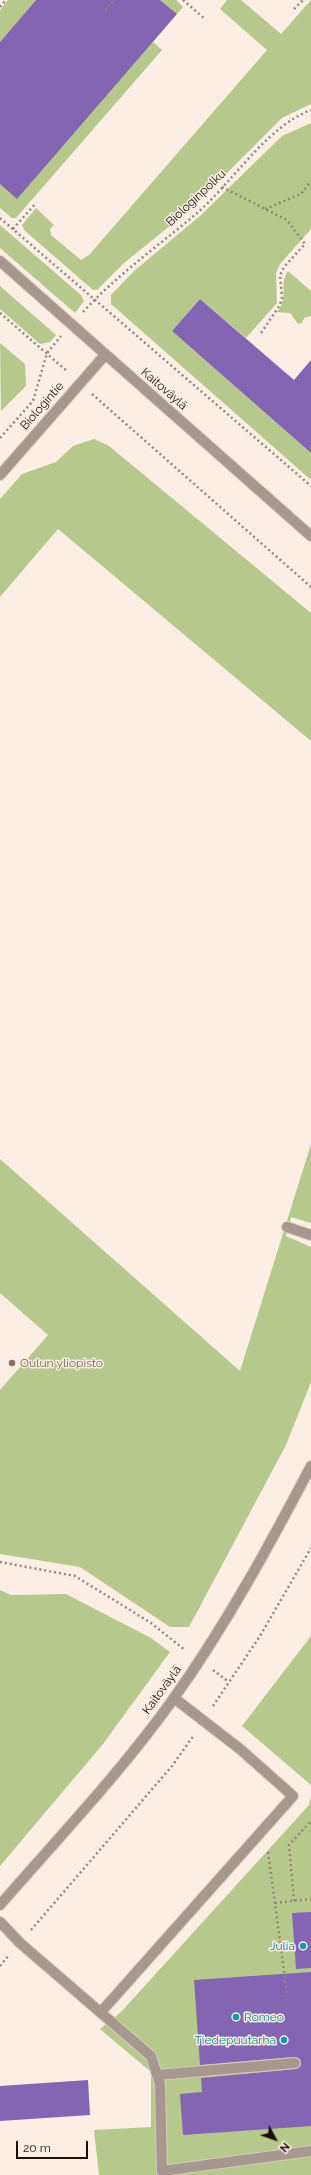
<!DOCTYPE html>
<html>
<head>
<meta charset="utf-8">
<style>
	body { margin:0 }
	#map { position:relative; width:311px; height:2175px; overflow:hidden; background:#fbefe5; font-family:Raleway,sans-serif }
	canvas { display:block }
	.north { position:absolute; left:255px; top:2119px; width:40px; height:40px; -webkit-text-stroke:3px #fbefe5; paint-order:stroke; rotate:131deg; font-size:11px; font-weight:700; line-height:16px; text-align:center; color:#190f07 }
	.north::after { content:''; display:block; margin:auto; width:14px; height:18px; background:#190f07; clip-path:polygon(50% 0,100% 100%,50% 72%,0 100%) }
	.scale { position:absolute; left:16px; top:2141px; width:72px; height:18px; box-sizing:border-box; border:2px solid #190f07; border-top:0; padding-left:5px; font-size:12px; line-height:14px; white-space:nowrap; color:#190f07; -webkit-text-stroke:3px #fbefe5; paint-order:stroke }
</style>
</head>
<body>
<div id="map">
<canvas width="311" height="2175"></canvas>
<div class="north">N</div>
<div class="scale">20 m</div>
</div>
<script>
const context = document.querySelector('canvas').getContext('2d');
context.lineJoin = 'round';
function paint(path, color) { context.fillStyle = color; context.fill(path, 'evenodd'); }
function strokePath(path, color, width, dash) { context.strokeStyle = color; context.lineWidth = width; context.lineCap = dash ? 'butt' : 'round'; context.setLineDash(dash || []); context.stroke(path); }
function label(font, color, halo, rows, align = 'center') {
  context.font = font + ' Raleway,sans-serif'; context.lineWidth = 3; context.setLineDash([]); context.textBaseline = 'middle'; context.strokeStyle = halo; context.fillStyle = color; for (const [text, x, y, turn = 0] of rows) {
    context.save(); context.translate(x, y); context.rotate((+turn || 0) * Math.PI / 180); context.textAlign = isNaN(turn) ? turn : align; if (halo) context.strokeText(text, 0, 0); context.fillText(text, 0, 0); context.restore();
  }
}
paint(new Path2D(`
	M 8,0 L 36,0 L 0,42 L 0,10 Z
	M 160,0 L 176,0 L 183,7 L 177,14 Z
	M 227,0 L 241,0 L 281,34 L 311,0 L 311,104 L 282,118 L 192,208 L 124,263 L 97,290 L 93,290 L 24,230 L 22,225 L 36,208 L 54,225 L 50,229 L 51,235 L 81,260 L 89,255 L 267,50 L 220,9 Z
	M 153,42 L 162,50 L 16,218 L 12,218 L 0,208 L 0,184 Z
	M 311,123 L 311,229 L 280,264 L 276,273 L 277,303 L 246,338 L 200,299 L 172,331 L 311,453 L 311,480 L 111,304 L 111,295 L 134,271 L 200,216 L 282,136 Z
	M 0,225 L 81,295 L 84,301 L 75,313 L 0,248 Z
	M 288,271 L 311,291 L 311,316 L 304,318 L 302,323 L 298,324 L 290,313 L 277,312 C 290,295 278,285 288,271 Z
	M 0,286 L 56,335 L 50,342 L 40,344 L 0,309 Z
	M 0,343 L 25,364 L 26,386 L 1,411 Z
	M 94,439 L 109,446 L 311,613 L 311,741 L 58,529 L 0,597 L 0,499 L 22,474 L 56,462 L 73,446 Z
	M 311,1144 L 311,1223 L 291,1217 L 286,1236 L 311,1247 L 311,1382 L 286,1445 L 189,1627 L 170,1627 L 80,1567 L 0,1554 L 0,1390 L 48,1335 L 0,1293 L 0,1159 L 240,1371 Z
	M 0,1590 L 11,1595 L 66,1594 L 151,1638 L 170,1652 L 103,1744 L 0,1866 Z
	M 311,1636 L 311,1785 L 242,1726 Z
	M 311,1796 L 311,2175 L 99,2175 L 94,2130 L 151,2127 L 151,2072 L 100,2029 L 121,2012 L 309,1805 Z`), '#b6c88b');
paint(new Path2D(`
	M 36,0 L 160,0 L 177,14 L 17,199 L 0,184 L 0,42 Z
	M 200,299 L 294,380 L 311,360 L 311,453 L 172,331 Z
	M 311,1912 L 311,1968 L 296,1969 L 292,1913 Z
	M 311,1972 L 311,2126 L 183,2135 L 180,2094 L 202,2092 L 201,2078 L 296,2069 L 299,2068 L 301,2063 L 300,2059 L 294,2057 L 200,2065 L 194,1980 Z
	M 88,2080 L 90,2115 L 0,2121 L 0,2086 Z`), '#8465b3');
const service = new Path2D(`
	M 287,1227 L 311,1235
	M 0,1922 L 20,1943 L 151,2056 L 160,2084 L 162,2171 L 311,2151
	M 101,2012 L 293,1796 L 240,1749 L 174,1698
	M 157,2075 L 295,2063`);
const minor = new Path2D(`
	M 0,475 L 105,355`);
const tertiary = new Path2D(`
	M 0,261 L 311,536
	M 0,1905 C 59,1837 122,1771 174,1698 C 226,1625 269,1546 311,1466`);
strokePath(service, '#d7cbc1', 12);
strokePath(minor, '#d7cbc1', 12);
strokePath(tertiary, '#d7cbc1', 12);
strokePath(new Path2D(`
	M 183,0 L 205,19
	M 0,7 L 6,0
	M 294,9 L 303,0
	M 105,10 L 114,0
	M 222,187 L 287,220 L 305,244 L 284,267 L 280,275 L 282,297 L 280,305 L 261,333
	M 265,209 L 301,194 L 311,181
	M 0,218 L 311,486
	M 13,229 L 36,203
	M 83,312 C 117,275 158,246 196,214 C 232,183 267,126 311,110
	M 0,313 L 68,372
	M 92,394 L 311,587
	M 0,438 L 33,401 L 47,353 L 61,336
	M 0,1562 L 75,1576 L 151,1623 L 185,1650
	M 213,1670 L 229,1682
	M 213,1706 L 260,1636 L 311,1548
	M 268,1852 L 287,1993
	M 294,1901 L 289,1845 L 311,1821
	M 275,1903 L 311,1899
	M 31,1930 L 172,1766 L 194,1735
	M 0,1966 L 9,1955`), '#92877e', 2.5, [2, 3]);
strokePath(service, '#a6978f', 10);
strokePath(minor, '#a6978f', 10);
strokePath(tertiary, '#a6978f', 10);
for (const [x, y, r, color] of [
	[12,1363,4,"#8d6e63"],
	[303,1946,4,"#0f9aa8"],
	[236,2017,4,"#0f9aa8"],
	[284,2040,4,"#0f9aa8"]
]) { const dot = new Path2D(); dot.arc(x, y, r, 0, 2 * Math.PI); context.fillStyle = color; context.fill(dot); strokePath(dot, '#fbefe5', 1.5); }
label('12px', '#190f07', '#fbefe5', [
	["Biologinpolku",196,198,-43],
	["Kaitoväylä",164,389,41],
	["Biologintie",42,406,-49],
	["Kaitoväylä",162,1690,-54]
]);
label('12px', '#785e54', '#fbefe5', [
	["Oulun yliopisto",20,1363]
], 'left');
label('12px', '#0d838f', '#fbefe5', [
	["Julia",295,1946],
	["Romeo",244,2017,"left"],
	["Tiedepuutarha",276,2040]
], 'right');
</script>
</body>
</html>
